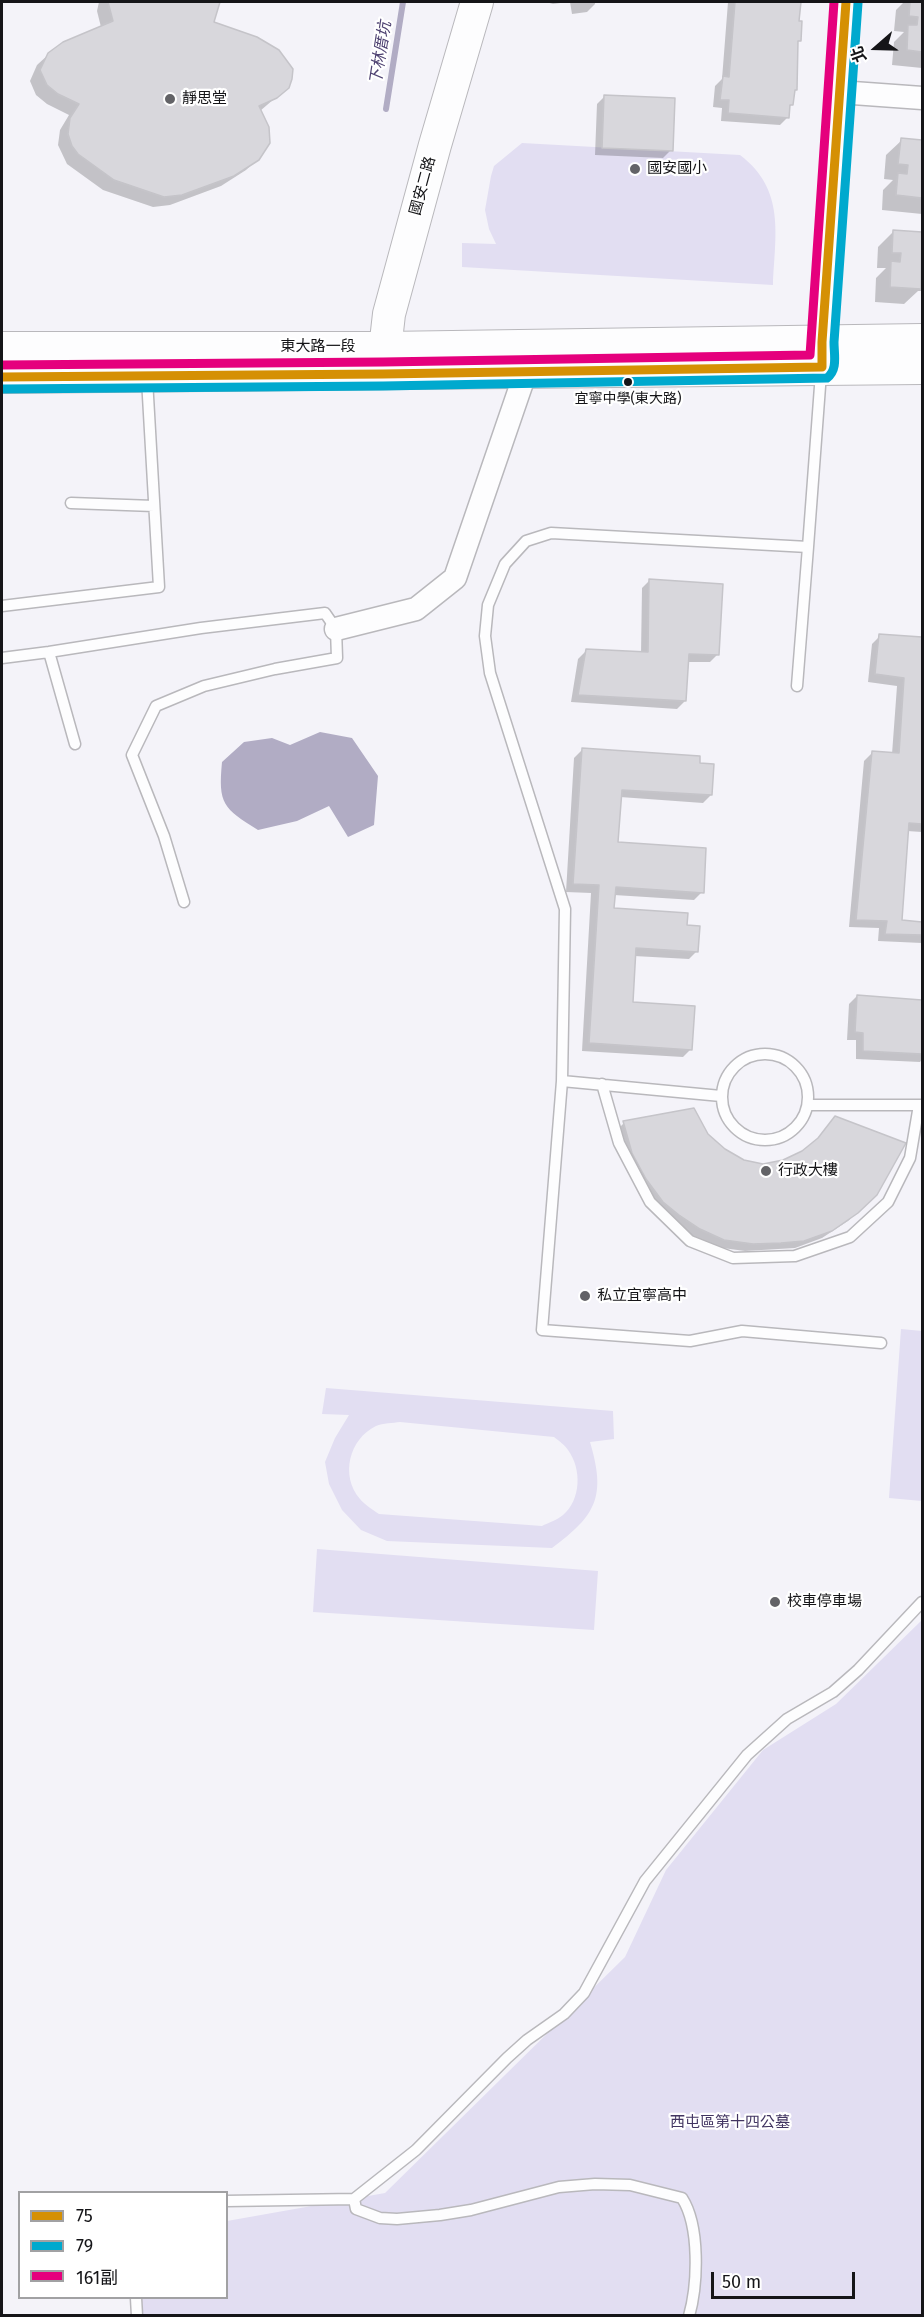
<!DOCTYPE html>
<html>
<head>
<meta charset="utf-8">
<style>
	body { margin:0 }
	#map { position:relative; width:924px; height:2317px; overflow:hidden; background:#f4f3f9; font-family:"Fira Sans","Noto Sans TC",sans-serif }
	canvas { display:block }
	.frame { position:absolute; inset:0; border:3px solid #151518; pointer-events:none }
	.legend { position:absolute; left:18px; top:2191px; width:210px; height:108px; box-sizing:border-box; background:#fff; border:2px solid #a1a1a3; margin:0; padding:8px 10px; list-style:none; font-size:18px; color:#151518 }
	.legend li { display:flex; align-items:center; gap:12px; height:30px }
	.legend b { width:30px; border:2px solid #a1a1a3 }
	.north { position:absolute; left:846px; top:18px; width:60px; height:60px; -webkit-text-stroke:4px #fff; paint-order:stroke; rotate:250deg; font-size:16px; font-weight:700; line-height:24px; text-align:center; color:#151518 }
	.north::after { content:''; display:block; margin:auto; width:21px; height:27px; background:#151518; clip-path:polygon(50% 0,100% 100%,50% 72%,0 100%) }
	.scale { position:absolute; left:711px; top:2272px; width:144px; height:27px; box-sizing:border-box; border:3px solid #151518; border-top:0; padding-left:8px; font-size:18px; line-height:21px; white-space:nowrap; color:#151518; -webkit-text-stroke:4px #fff; paint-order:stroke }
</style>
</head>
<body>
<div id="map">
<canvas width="924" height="2317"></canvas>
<div class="frame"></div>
<ul class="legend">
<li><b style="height:8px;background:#d59004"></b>75</li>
<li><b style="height:8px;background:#00a9ce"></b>79</li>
<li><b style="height:8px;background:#e5007d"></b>161副</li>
</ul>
<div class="north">北</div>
<div class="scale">50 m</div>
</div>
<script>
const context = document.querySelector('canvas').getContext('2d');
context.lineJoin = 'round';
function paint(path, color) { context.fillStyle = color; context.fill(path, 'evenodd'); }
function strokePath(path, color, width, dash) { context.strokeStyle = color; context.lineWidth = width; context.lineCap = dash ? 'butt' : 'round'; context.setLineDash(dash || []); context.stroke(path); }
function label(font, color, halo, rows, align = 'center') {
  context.font = font + ' "Fira Sans","Noto Sans TC",sans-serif'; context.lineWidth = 4.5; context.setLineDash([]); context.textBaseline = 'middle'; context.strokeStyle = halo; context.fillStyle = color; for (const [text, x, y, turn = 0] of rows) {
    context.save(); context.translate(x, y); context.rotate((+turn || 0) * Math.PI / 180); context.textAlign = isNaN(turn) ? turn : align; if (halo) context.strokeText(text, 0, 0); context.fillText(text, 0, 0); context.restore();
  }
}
paint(new Path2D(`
	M 522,143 L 740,155 C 786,190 775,235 773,285 L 462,267 L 462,243 L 496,244 L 489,229 L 485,210 L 491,176 L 494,166 Z
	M 901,1329 L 922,1331 L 922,1501 L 889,1498 Z
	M 326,1388 L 613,1411 L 614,1439 L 590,1442 C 606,1496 597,1515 552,1548 L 387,1541 L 361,1530 L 342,1510 L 329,1484 L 325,1462 L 335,1438 L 349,1415 L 322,1414 ZM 400,1422 L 554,1437 C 559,1441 565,1445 568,1450 C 582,1469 581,1500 563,1515 C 557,1520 548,1523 542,1526 L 379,1514 C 373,1510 365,1505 360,1499 C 340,1476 349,1439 376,1426 C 383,1423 393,1423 400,1422 Z
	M 317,1549 L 598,1571 L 594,1630 L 313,1612 Z
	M 922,1620 L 922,2315 L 132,2316 L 131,2298 L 226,2298 L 227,2221 L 385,2193 L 625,1957 L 666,1870 L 763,1750 L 836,1704 Z`), '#e2def2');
paint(new Path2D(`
	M 320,732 L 352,738 L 378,776 L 374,825 L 348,837 L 329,806 L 297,821 L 258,830 C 223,808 218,804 222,762 L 244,742 L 272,738 L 290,745 Z`), '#b1acc4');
paint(new Path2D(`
	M 99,2 L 219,2 L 213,23 L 288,87 L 260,111 L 257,159 L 246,170 L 221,186 L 170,205 L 153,207 L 103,190 L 67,164 L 58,145 L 60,130 L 69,115 L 47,104 L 36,95 L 30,81 L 37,65 L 49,54 L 101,27 L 97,11 Z
	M 546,2 L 568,2 L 553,4 Z
	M 570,2 L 595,2 L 595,4 L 587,12 L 572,14 Z
	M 728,2 L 799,2 L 796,89 L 793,92 L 792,104 L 788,108 L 788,117 L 780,125 L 721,121 L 722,108 L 713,107 L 715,86 L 722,79 Z
	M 904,2 L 922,2 L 922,68 L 892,65 L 894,42 L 904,32 L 894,31 L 896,10 Z
	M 605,96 L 671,150 L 663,158 L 595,155 L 597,104 Z
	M 902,140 L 922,142 L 922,214 L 882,210 L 883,190 L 893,180 L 884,179 L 886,155 Z
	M 894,231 L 922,233 L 922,291 L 918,291 L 904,304 L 875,302 L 876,278 L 886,268 L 877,268 L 878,247 Z
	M 650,580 L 718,654 L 710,662 L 687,662 L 685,701 L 677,709 L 571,702 L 578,659 L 586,651 L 641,654 L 642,588 Z
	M 880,636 L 922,639 L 922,832 L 907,831 L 901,921 L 922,923 L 922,943 L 878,941 L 879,928 L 849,927 L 864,761 L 872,753 L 892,754 L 897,686 L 868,682 L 872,644 Z
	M 582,750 L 698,765 L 711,795 L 703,803 L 620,797 L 617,844 L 702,892 L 694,900 L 614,895 L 613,909 L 686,927 L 697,951 L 689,959 L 634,956 L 631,1003 L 691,1049 L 683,1057 L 582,1051 L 591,893 L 566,892 L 574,758 Z
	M 857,996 L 922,1002 L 922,1059 L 920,1062 L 856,1059 L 856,1040 L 847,1040 L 849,1004 Z
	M 624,1123 L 707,1134 L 724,1151 L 743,1162 L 876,1195 L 848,1221 L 822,1238 L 795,1248 L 745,1251 L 715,1247 L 692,1237 L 655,1209 L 616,1131 Z`), '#0003');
strokePath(new Path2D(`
	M 386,109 L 403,2`), '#b1acc4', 6);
const building = new Path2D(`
	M 108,2 L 220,2 L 214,22 L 257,37 L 279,50 L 293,69 L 292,79 L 289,88 L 277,98 L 259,106 L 269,127 L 270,143 L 259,160 L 234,176 L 182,195 L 164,197 L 114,180 L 78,154 L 72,146 L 68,134 L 70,118 L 79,104 L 58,94 L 47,85 L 40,70 L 48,53 L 63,42 L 113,21 Z
	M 735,2 L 801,2 L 799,21 L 802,21 L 801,41 L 798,41 L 797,90 L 795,90 L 793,105 L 790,105 L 789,118 L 728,113 L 729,100 L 720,100 L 723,76 L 729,77 Z
	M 910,2 L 922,2 L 922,52 L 907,50 L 908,25 L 917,25 L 918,17 L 909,16 Z
	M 604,95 L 675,98 L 673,151 L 602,148 Z
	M 901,138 L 922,140 L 922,198 L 896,195 L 898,173 L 907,174 L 908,165 L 898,164 Z
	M 893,230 L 922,232 L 921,289 L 890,287 L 891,261 L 900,262 L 901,253 L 892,253 Z
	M 649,579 L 723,584 L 719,655 L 689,654 L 686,701 L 578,695 L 586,649 L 648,652 Z
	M 879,634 L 922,637 L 922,824 L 909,823 L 902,920 L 922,922 L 922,935 L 885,934 L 887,921 L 856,920 L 872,751 L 899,753 L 904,678 L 875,674 Z
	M 582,748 L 700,756 L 700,763 L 714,764 L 712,795 L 622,790 L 618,842 L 706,848 L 704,893 L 616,887 L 614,908 L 688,913 L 687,925 L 700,926 L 698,952 L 636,948 L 633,1002 L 695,1006 L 692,1050 L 589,1043 L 599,885 L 573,884 Z
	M 857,995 L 922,1000 L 922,1054 L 863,1051 L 863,1033 L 855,1032 Z
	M 694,1108 L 708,1134 L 725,1149 L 744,1160 L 763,1164 L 783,1160 L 802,1151 L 818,1138 L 835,1116 L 906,1143 L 877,1195 L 858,1213 L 832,1231 L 804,1241 L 781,1243 L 753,1244 L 724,1240 L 700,1229 L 679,1215 L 663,1202 L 646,1179 L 632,1153 L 623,1121 Z`);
paint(building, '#d8d7dc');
strokePath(building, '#c5c4c9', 1.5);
const lane = new Path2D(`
	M 71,503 L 154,506
	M 2,606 L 159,587 L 147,379
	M 49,652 L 75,744
	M 2,658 L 49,652 L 201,628 L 325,613 L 336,629 L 337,658 L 275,669 L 204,686 L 156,706 L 132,755 L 164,836 L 184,902
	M 797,686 L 808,547
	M722 1097a43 43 0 1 1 86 0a43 43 0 1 1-86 0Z
	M 562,1081 L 542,1330 L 690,1341 L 742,1331 L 881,1343
	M 602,1084 L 619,1143 L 650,1202 L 690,1241 L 733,1258 L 795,1256 L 850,1237 L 888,1202 L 910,1158 L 919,1105
	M 721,1096 L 562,1081 L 565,909 L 490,673 L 485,636 L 488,605 L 505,564 L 526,541 L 551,533 L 808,547 L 821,373
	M 808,1105 L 922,1105
	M 354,2199 L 356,2209 L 380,2218 L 397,2219 L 440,2215 L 471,2210 L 559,2187 L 595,2184 L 630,2185 L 682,2198 C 700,2226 698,2284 689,2316
	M 226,2201 L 354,2199 L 416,2150 L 507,2058 L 527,2040 L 564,2014 L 584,1993 L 645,1881 L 747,1755 L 787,1719 L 833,1692 L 858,1670 L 922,1602
	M 136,2298 L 137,2316`);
const street = new Path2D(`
	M 839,92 L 922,98
	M 822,357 L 846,2
	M 336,629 L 416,609 L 455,578 L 526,371`);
const secondary = new Path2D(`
	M 2,348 L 385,348 L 922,340
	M 383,367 L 389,314 L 435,145 L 477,2
	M 2,377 L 922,368`);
strokePath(lane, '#b9b8bc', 13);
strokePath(street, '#b9b8bc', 25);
strokePath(secondary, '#b9b8bc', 34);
strokePath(lane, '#fdfdfe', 10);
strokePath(street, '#fdfdfe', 22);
strokePath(secondary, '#fdfdfe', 32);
strokePath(new Path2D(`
	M 2,377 L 383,374 L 822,367 L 822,342 L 846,2`), '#d59004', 9);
strokePath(new Path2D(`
	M 2,389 L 383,386 L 827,378 C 838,370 834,355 834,342 L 858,3`), '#00a9ce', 9);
strokePath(new Path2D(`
	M 2,365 L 383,362 L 810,355 L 834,2`), '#e5007d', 9);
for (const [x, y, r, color] of [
	[170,99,6,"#636367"],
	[635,169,6,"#636367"],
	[628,382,5,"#151518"],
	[766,1171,6,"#636367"],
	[585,1296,6,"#636367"],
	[775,1602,6,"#636367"]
]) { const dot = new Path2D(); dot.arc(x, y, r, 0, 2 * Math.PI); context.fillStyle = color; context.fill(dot); strokePath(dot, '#fff', 2); }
label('14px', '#151518', '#fff', [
	["宜寧中學(東大路)",628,399]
]);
label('15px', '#151518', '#fff', [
	["靜思堂",182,99],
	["國安國小",647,169],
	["行政大樓",778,1171],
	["私立宜寧高中",597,1296],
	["校車停車場",787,1602]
], 'left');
label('15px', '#151518', '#fff', [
	["國安二路",423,186,-75],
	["東大路一段",318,347]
]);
label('15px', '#423562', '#fff', [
	["西屯區第十四公墓",730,2123]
]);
label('italic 16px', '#4f4372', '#fff', [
	["下林厝坑",381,53,-81]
]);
</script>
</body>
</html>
